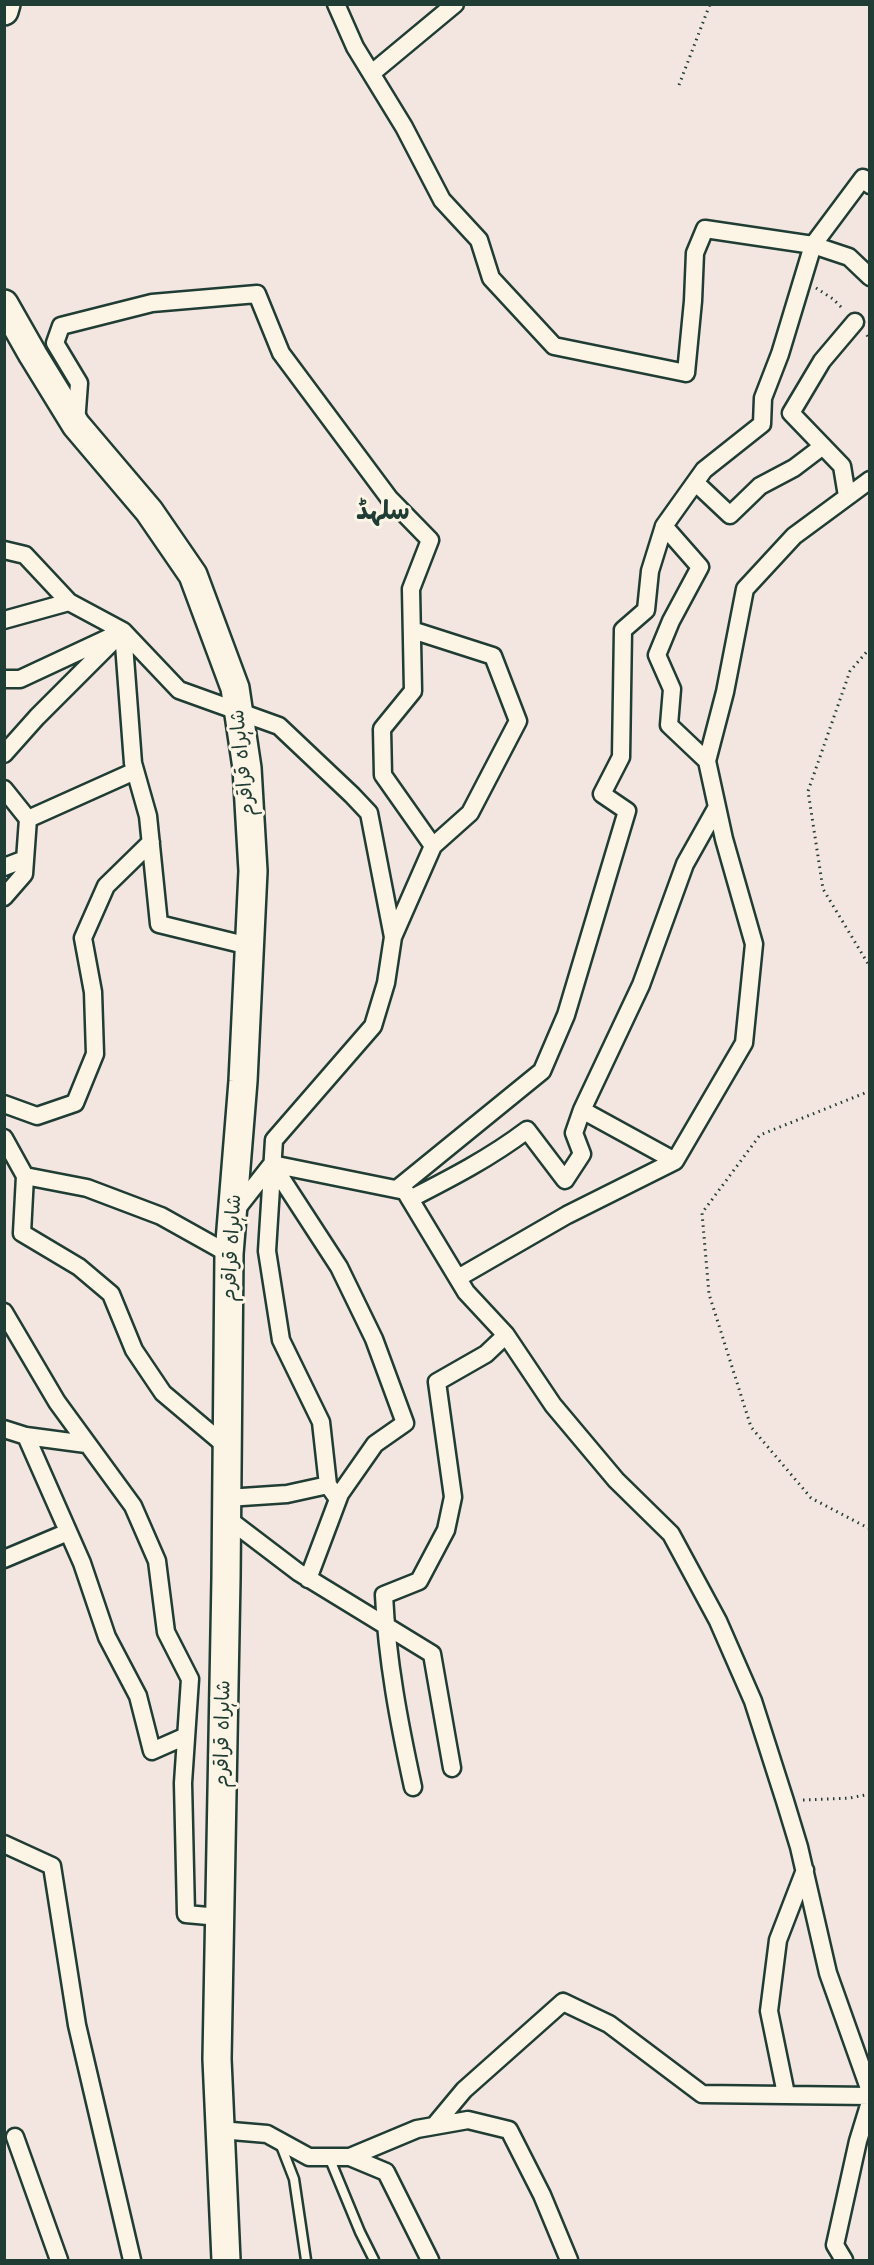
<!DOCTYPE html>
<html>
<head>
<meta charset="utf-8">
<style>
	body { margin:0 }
	#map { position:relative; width:874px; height:2265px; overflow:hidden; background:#f3e5df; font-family:"Playpen Sans",sans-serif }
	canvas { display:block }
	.frame { position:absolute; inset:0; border:6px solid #1f3d34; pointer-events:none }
</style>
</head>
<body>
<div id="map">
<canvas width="874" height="2265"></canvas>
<div class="frame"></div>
</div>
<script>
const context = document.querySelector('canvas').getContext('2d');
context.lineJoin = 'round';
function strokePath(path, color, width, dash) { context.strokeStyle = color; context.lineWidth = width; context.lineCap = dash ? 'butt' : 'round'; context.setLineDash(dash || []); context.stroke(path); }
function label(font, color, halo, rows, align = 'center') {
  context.font = font + ' "Playpen Sans","Playpen Sans Arabic",sans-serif'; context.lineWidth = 6; context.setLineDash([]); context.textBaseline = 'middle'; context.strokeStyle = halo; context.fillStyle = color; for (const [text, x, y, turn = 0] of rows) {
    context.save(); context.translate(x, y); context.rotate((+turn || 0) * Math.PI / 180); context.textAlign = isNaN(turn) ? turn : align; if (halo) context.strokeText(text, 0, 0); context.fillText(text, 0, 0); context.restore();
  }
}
const service = new Path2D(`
	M 280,2143 L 294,2179 L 306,2260
	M 329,2157 L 360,2232 L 374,2260`);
const minor = new Path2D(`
	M 336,4 L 355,47 L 404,127 L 442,200 L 479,240 L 491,278 L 554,346 L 686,373 L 693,301 L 695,253 L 705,229 L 813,245 L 863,178 L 870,185
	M 372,73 L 455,4
	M 76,424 L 79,383 L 55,343 L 61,326 L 152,303 L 257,294 L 281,353 L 389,498 L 430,540 L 411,589 L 413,691 L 382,729 L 383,775 L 433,846 L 393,937 L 386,983 L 373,1026 L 274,1140 L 267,1251 L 281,1340 L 321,1422 L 328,1485 L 338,1499
	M 696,483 L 730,515 L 760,486 L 794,468 L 823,446
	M 847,496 L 842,466 L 791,413 L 822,361 L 855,322
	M 4,550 L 25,555 L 69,602
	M 4,620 L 69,602 L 123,631 L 179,690 L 279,726 L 352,795 L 369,813 L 393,937
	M 412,630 L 493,656 L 518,721 L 470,813 L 433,846
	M 4,679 L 20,679 L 123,631 L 133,763 L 148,816 L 159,924 L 249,946
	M 4,754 L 37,717 L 114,640
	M 707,761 L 669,725 L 672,689 L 657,655 L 671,621 L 700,567 L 664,526 L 704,470 L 762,424 L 763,398 L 780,354 L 813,245 L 849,257 L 870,277
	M 4,789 L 28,819 L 24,874 L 4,897
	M 28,819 L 135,771
	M 4,867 L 25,859
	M 4,1104 L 37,1116 L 75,1103 L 95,1054 L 93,992 L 83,938 L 106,886 L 151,842
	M 582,1110 L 641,985 L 685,864 L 717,807
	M 4,1138 L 25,1176 L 87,1188 L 161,1216 L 229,1254
	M 272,1164 L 339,1267 L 374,1339 L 405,1423 L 375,1444 L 340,1494 L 308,1579
	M 25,1176 L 22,1233 L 79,1267 L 111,1294 L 134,1350 L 163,1393 L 227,1447
	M 397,1189 L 542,1071 L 566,1015 L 627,811 L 602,794 L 621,757 L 623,630 L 646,610 L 650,571 L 664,526
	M 410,1199 C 451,1178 490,1158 527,1130 L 565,1180 L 582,1154 L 574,1133 L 582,1110 L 675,1161
	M 235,1211 L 272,1164 L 405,1191 L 466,1292 L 506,1335 L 553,1405 L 616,1480 L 671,1534 L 718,1621 L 753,1701 L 785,1801 L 799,1847 L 828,1973 L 870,2091
	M 458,1278 L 567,1215 L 675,1161 L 744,1043 L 754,944 L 724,839 L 707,761 L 725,692 L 745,589 L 794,536 L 870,480
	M 4,1312 L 57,1402 L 133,1506 L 157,1561 L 166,1632 L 190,1679 L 183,1783 L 186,1914 L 219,1917
	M 4,1429 L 26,1436 L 86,1444
	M 26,1436 L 82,1563 L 107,1637 L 138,1696 L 152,1751 L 186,1736
	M 227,1498 L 287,1494 L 328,1485
	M 227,1518 L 298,1572 L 432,1654 L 452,1768
	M 4,1559 L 68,1532
	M 413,1787 C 399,1723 387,1660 384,1595 L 419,1581 L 446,1530 L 453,1497 L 437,1382 L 486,1354 L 506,1335
	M 4,1844 L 52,1866 L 77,2025 L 132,2260
	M 786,2094 L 769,2011 L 778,1940 L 805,1870
	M 434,2126 L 464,2090 L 563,2002 L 609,2024 L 702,2094 L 870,2096
	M 220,2130 L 267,2134 L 309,2157 L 350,2157 L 417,2129 L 468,2120 L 509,2130 L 542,2195 L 569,2260
	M 15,2137 L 59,2260
	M 350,2157 L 386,2172 L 430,2260
	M 844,2260 L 835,2245 L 858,2141 L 870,2102`);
const trunk = new Path2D(`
	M 4,11 L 6,4
	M 4,304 L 33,355 L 76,425 L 149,511 L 193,575 L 235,688 L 247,768 L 253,871 L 243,1081 L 229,1254 L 226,1578 L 217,2059 L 226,2260`);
strokePath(service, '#1f3d34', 13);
strokePath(minor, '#1f3d34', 21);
strokePath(trunk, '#1f3d34', 32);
strokePath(new Path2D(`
	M 679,85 L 710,4
	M 816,288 L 833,299 L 844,310
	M 867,335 L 870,341
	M 870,648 L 850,671 L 808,791 L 823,889 L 870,967
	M 870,1091 L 760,1135 L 702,1213 L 709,1294 L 751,1427 L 811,1498 L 870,1529
	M 803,1800 L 850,1798 L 870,1794`), '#1f3d34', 3, [1.5, 4.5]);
strokePath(service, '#fcf5e5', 8);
strokePath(minor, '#fcf5e5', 16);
strokePath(trunk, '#fcf5e5', 27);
label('20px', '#1f3d34', '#fcf5e5', [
	["شاہراہ قراقرم",243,763,-96],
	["شاہراہ قراقرم",232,1248,-87],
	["شاہراہ قراقرم",223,1734,-89]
]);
label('bold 26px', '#1f3d34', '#fcf5e5', [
	["سلہڈ",383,512]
]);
</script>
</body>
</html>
